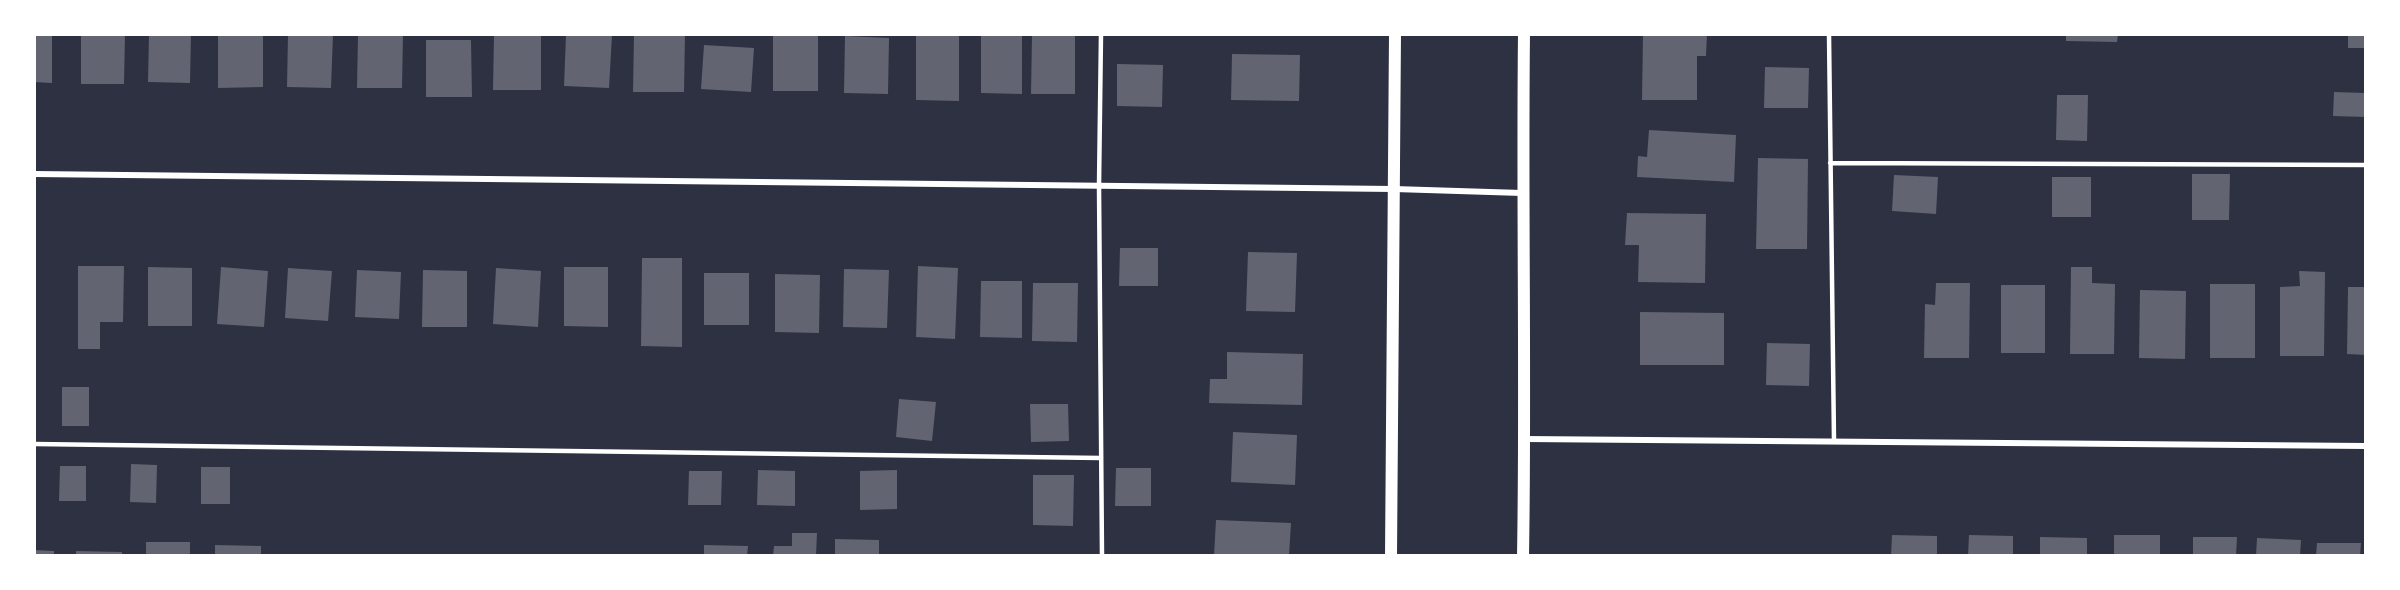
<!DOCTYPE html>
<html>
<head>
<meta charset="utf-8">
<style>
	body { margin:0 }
	#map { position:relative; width:2400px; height:590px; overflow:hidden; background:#2d3142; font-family:"Noto Sans",sans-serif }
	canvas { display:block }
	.frame { position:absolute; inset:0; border:36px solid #fff; pointer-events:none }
</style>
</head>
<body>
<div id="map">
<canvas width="2400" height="590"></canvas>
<div class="frame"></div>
</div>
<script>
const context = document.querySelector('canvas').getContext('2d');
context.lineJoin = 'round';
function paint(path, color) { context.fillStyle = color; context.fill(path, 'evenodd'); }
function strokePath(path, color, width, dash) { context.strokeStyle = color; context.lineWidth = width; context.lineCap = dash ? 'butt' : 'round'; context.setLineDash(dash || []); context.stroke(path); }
paint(new Path2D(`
	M 81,34 L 125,34 L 124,84 L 81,84 Z
	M 149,34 L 191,34 L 190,83 L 148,82 Z
	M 218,34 L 263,34 L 263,87 L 218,88 Z
	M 288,34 L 333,34 L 331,88 L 287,87 Z
	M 358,34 L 403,34 L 402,88 L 357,88 Z
	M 494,34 L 541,34 L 541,90 L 493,90 Z
	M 566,34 L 612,35 L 609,88 L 564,86 Z
	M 634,34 L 685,34 L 684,92 L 633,92 Z
	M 773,34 L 818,34 L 818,91 L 773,91 Z
	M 916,34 L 959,34 L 959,101 L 916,100 Z
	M 981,34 L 1022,34 L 1022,94 L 981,93 Z
	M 1643,34 L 1707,34 L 1706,56 L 1697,56 L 1697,100 L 1642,100 Z
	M 2066,34 L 2118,34 L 2117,42 L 2066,41 Z
	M 2348,34 L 2366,34 L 2366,48 L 2348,48 Z
	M 1032,35 L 1075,36 L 1075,94 L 1031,94 Z
	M 34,36 L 52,36 L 52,83 L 34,82 Z
	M 845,36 L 889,38 L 888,94 L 844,93 Z
	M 426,40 L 471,40 L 472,97 L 426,97 Z
	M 704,45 L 754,48 L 751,92 L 701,89 Z
	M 1232,54 L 1300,55 L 1299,101 L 1231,100 Z
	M 1117,64 L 1163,65 L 1162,107 L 1117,106 Z
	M 1765,67 L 1809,68 L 1808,108 L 1764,108 Z
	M 2334,92 L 2366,93 L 2366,117 L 2333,116 Z
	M 2057,95 L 2088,95 L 2087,141 L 2056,140 Z
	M 1649,130 L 1736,135 L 1734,182 L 1637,177 L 1638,156 L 1647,157 Z
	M 1758,158 L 1808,159 L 1807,249 L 1756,249 Z
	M 2192,174 L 2230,174 L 2229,220 L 2192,220 Z
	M 1894,175 L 1938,177 L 1936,214 L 1892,211 Z
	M 2052,177 L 2091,177 L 2091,217 L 2052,217 Z
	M 1627,213 L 1706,214 L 1705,283 L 1638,282 L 1639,245 L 1625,245 Z
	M 1120,248 L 1158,248 L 1158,286 L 1119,286 Z
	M 1248,252 L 1297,253 L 1295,312 L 1246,311 Z
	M 642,258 L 682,258 L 682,347 L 641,346 Z
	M 78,266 L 124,266 L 123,322 L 100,322 L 100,349 L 78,349 Z
	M 918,266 L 958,268 L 955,339 L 916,337 Z
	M 148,267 L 192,268 L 192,326 L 148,326 Z
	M 221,267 L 268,271 L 264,327 L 217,324 Z
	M 564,267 L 608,267 L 608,327 L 564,326 Z
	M 2071,267 L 2092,267 L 2092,283 L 2115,284 L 2114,354 L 2070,354 Z
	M 288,268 L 332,271 L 328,321 L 285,318 Z
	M 496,268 L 541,271 L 538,327 L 493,324 Z
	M 844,269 L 889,270 L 887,328 L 843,327 Z
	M 357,270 L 401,272 L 399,319 L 355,317 Z
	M 423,270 L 467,271 L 467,327 L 422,327 Z
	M 2299,271 L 2325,272 L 2324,356 L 2280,356 L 2280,287 L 2300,286 Z
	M 704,273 L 749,273 L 749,325 L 704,325 Z
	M 775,274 L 820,275 L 819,333 L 775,332 Z
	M 981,281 L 1022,281 L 1022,338 L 980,337 Z
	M 1033,283 L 1078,283 L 1077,342 L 1032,341 Z
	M 1936,283 L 1970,283 L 1969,358 L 1924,358 L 1925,304 L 1935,305 Z
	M 2210,284 L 2255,284 L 2255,358 L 2210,358 Z
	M 2001,285 L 2045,285 L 2045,353 L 2001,353 Z
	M 2348,287 L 2366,287 L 2366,355 L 2347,354 Z
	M 2140,290 L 2186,291 L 2185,359 L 2139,358 Z
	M 1640,312 L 1724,313 L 1724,365 L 1640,365 Z
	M 1767,343 L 1810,344 L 1809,386 L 1766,385 Z
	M 1227,352 L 1303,354 L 1302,405 L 1209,403 L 1210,379 L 1227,379 Z
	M 62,387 L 89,387 L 89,426 L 62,426 Z
	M 899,399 L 936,402 L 932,441 L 896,437 Z
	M 1030,404 L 1068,404 L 1069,441 L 1031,442 Z
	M 1233,432 L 1297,435 L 1295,485 L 1231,482 Z
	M 131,464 L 157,465 L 156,503 L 130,502 Z
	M 60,466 L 86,466 L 86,501 L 59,501 Z
	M 201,467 L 230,467 L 230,504 L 201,504 Z
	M 1116,468 L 1151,468 L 1151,506 L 1115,506 Z
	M 758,470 L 795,471 L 795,506 L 757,505 Z
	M 897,470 L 897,509 L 860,510 L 860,471 Z
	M 689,471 L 722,471 L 721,505 L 688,505 Z
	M 1033,475 L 1074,475 L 1073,526 L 1033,525 Z
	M 1216,520 L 1291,523 L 1289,556 L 1214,556 Z
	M 792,533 L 817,533 L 816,556 L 773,556 L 774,546 L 792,546 Z
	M 1892,535 L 1937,536 L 1937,556 L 1891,556 Z
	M 1969,535 L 2013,536 L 2013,556 L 1968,556 Z
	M 2114,535 L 2160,535 L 2160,556 L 2114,556 Z
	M 2040,537 L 2087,538 L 2087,556 L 2040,556 Z
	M 2193,537 L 2237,537 L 2236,556 L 2193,556 Z
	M 2257,538 L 2301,540 L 2300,556 L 2256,556 Z
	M 835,539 L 879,540 L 879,556 L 835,556 Z
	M 146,542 L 190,542 L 190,556 L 146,556 Z
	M 2317,543 L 2361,543 L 2360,556 L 2316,556 Z
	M 215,545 L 261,546 L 261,556 L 215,556 Z
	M 704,545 L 748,546 L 747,556 L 704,556 Z
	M 34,550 L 54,551 L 54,556 L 34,556 Z
	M 76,551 L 122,552 L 122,556 L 76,556 Z`), '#626471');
strokePath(new Path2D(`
	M 1101,34 L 1099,186 L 1102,556
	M 1829,34 L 1834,441
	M 1830,163 L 2366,165
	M 34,444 L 1101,458`), '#fff', 4.5);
strokePath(new Path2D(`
	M 34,174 L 1394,189 L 1522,193
	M 1525,439 L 2366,446`), '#fff', 6);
strokePath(new Path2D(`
	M 1391,556 L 1395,34
	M 1523,556 C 1526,382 1522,208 1524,34`), '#fff', 12);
</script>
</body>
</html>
